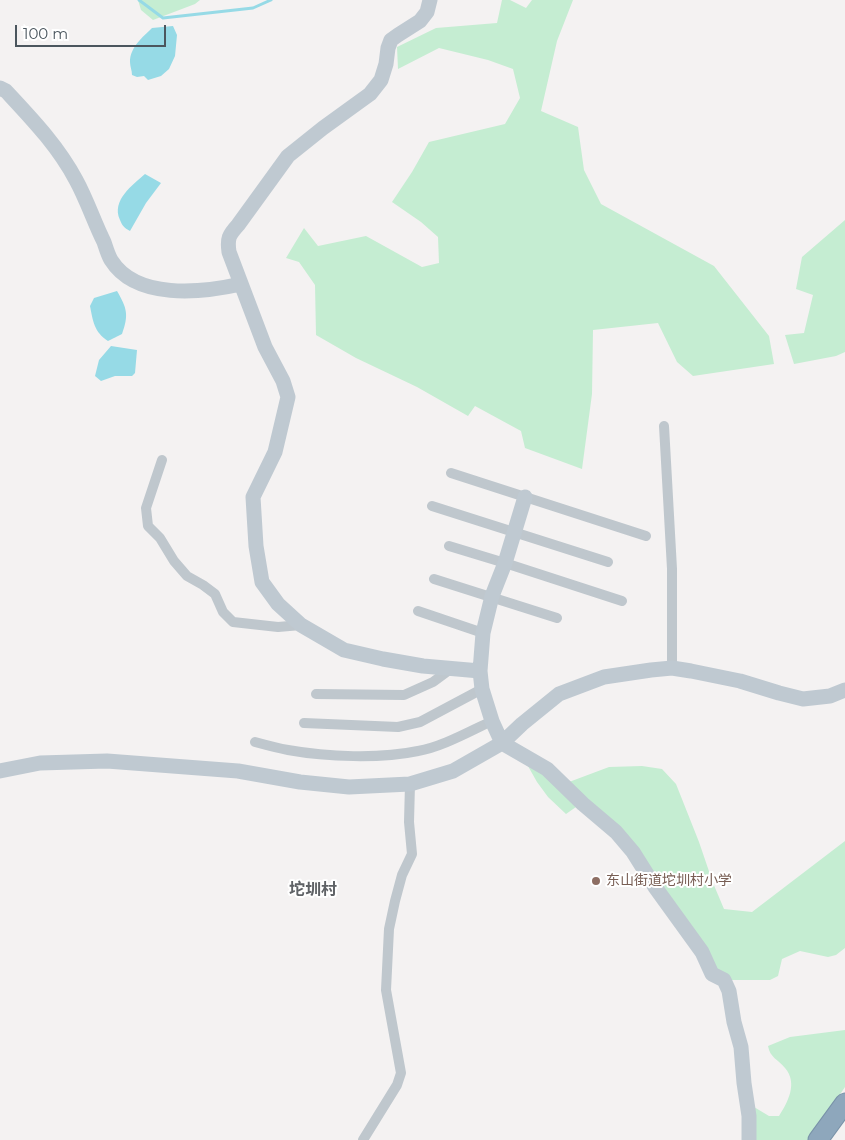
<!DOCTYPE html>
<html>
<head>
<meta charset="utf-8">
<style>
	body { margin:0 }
	#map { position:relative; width:845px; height:1140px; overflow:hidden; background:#f4f2f2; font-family:Montserrat,sans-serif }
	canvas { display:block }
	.scale { position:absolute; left:15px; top:25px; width:151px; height:22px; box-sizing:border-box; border:2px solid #4b565e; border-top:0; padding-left:6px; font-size:15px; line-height:18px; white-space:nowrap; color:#4b565e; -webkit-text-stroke:4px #fff; paint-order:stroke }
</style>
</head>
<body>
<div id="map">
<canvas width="845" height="1140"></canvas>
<div class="scale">100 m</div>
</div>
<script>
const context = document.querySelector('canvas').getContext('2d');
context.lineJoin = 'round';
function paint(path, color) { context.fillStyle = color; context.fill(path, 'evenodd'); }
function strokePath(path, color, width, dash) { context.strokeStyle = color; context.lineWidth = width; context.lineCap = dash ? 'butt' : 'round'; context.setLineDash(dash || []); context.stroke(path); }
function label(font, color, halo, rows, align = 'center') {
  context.font = font + ' Montserrat,"Noto Sans SC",sans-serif'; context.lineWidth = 4; context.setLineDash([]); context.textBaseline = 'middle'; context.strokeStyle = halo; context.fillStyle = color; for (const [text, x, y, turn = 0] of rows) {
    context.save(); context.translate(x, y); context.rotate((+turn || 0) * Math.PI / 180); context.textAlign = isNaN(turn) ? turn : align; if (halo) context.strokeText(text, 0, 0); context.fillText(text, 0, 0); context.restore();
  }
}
paint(new Path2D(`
	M 138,0 L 200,0 L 195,4 L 153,20 L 141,10 Z
	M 502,0 L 510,0 L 526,8 L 532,0 L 573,0 L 557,41 L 541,111 L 578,127 L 584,170 L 601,204 L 714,266 L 769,336 L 774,364 L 693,376 L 677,362 L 658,323 L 593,330 L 592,394 L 582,469 L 525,448 L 521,431 L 475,406 L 468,416 L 417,387 L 356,358 L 316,335 L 315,285 L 299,262 L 286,258 L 304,228 L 318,246 L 366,236 L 422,267 L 439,263 L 438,237 L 421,222 L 392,202 L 412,172 L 429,142 L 505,124 L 520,98 L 513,69 L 488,60 L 439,48 L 398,69 L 397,47 L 436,28 L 497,23 Z
	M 845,220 L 845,352 L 836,356 L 794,364 L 785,335 L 804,333 L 813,295 L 796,289 L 802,257 Z
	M 524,759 L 569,782 L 609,767 L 642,766 L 662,769 L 676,784 L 699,842 L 713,883 L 724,909 L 752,912 L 845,841 L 845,948 L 836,955 L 828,957 L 800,951 L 782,959 L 778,976 L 770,980 L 724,980 L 633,852 L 576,807 L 566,814 L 548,797 L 537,782 Z
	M 845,1030 L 845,1087 L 809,1140 L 749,1140 L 754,1107 L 769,1116 L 779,1116 C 788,1102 798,1083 785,1068 C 778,1059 770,1058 768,1046 L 790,1037 Z`), '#c5edd2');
paint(new Path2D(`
	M 173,26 L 177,35 L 175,56 L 169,69 L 161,76 L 148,80 L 144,76 L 137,77 L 132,75 C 132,71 130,66 130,62 C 130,47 143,37 152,28 Z
	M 145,174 L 161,183 L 146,203 L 130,231 C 124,228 122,225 120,220 C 111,200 133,185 145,174 Z
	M 117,291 C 127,308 129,315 122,334 L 108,341 C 94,332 93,321 90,306 L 94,298 Z
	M 111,346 L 137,350 L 135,373 L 132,376 L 115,376 L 101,381 L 95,376 L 99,360 Z`), '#96dae6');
strokePath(new Path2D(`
	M 139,0 L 163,18 L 253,8 L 271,0`), '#96dae6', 3);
const highway = new Path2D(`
	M 818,1140 L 845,1103`);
strokePath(highway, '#7992a8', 21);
strokePath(new Path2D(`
	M 664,426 L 672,569 L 672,668
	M 162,460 L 146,508 L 148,526 L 160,538 L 174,561 L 187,576 L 203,585 L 215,594 L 223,612 L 233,622 L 278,627 L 301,625
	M 451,473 L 646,536
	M 432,506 L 608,562
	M 449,546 L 505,563 L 622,601
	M 434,579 L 557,618
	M 418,611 L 483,633
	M 316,694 L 404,695 L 433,682 L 452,668
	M 304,723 L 398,727 L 420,722 L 482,689
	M 255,742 C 266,745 277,748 288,750 C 327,757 380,759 418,751 C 442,747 470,731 492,721
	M 363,1140 L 397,1085 L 401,1073 L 386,990 L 389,929 L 395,901 L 402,875 L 412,854 L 409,822 L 410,784`), '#bfc7cd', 10);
strokePath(new Path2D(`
	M 430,0 L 427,12 L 420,21 L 398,35 L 391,40 L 388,48 L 386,64 L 381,80 L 370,94 L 323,128 L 288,156 L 238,225 C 229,235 227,238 229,252 L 251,310 L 265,347 L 283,381 L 288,397 L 275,452 L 253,497 L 256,546 L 262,582 L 278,604 L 301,625 L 344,650 L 383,659 L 423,666 L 480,671
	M 0,88 L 6,91 C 32,119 58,146 76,180 C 87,200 94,222 104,242 C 106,248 108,255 111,260 C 136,300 201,293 241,284
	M 525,497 L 505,563 L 492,596 L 483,633 L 480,671 L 482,689 L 492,721 L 502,743 L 547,769 L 583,804 L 616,832 L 633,852 L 655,887 L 702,952 L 712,974 L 724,980 L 729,991 L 734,1022 L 741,1047 L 744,1083 L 749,1116 L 749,1140
	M 0,771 L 40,763 L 107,761 L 238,771 L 300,782 L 349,787 L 410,784 L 453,771 L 502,743 L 522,724 L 559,694 L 604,677 L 651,670 L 672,668 L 691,671 L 740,681 L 779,693 L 803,699 L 830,696 L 845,690`), '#bfc9d1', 15);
strokePath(highway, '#8ea7bc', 19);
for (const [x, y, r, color] of [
	[596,881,5,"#8d6e63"]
]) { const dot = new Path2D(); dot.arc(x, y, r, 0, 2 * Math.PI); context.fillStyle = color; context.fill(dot); strokePath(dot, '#fff', 2); }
label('14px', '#785e54', '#fff', [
	["东山街道坨圳村小学",606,881]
], 'left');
label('bold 16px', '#5f6266', '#fff', [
	["坨圳村",313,890]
]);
</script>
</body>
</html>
